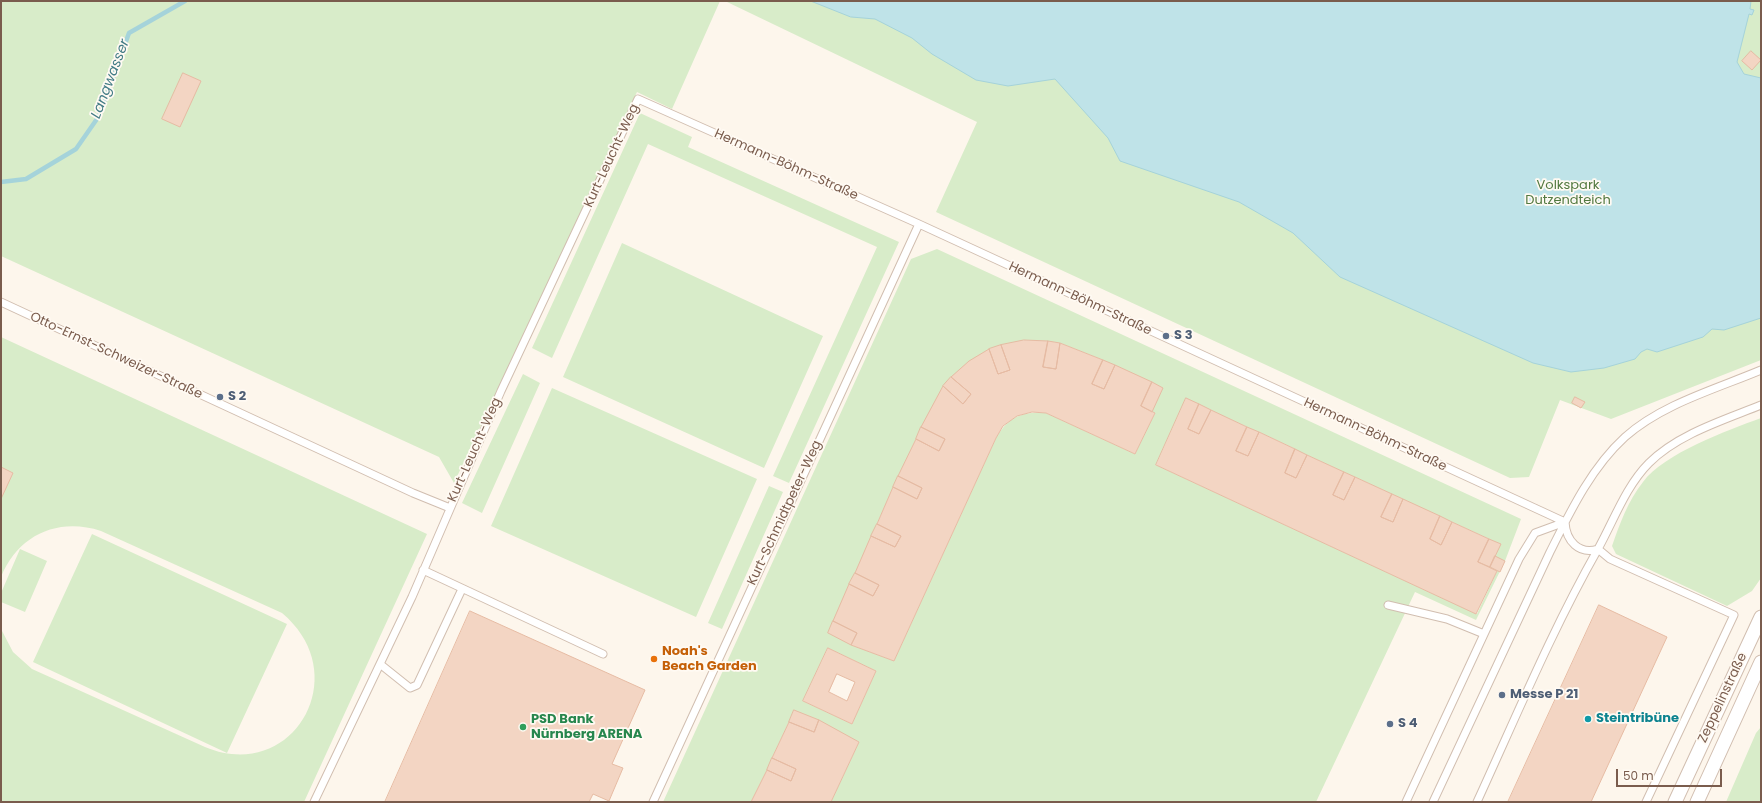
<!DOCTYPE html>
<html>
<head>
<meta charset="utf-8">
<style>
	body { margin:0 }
	#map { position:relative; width:1762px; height:803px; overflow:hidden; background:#fdf6ec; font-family:Poppins,sans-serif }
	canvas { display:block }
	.frame { position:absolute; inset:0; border:2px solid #7a5c4d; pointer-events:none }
	.scale { position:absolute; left:1616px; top:769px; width:106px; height:18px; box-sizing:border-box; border:2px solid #7a5c4d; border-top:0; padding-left:5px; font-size:12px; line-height:14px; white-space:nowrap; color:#7a5c4d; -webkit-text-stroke:3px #fffaf3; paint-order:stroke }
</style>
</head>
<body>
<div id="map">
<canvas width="1762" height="803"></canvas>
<div class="frame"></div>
<div class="scale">50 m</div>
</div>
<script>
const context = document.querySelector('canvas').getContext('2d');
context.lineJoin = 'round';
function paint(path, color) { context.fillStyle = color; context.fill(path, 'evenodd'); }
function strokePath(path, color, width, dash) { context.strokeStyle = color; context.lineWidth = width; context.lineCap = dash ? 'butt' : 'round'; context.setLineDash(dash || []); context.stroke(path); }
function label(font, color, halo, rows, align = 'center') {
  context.font = font + ' Poppins,sans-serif'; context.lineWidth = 3.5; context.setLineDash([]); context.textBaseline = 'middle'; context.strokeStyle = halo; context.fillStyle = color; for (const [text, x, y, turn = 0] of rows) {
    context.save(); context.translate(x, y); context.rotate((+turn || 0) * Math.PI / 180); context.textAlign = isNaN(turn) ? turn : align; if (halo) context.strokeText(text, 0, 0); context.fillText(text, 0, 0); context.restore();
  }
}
paint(new Path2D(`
	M 1,1 L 720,1 L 672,109 L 637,92 L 454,483 L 439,457 L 1,256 Z
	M 725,1 L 1761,1 L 1761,360 L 1611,419 L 1560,400 L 1529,477 L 1510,478 L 936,212 L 977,122 Z
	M 640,113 L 692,137 L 688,147 L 899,242 L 789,483 L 773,476 L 877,247 L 648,144 L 552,358 L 532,348 Z
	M 622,243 L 823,336 L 764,468 L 563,377 Z
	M 937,249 L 1521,519 L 1505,561 L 1476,620 L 1415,592 L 1316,802 L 831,802 L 859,742 L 789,722 L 772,758 L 796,769 L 791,781 L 767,770 L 751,802 L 663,802 L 911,259 ZM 1024,340 L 1060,343 L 1103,360 L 1092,384 L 1155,413 L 1135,454 L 1046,413 C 1022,411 1008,417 996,438 L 894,661 L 852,645 L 877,524 L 893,488 L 917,499 L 899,476 L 916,439 L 939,451 ZM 1186,399 L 1247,427 L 1236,451 L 1259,432 L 1295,449 L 1285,473 L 1296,478 L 1307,455 L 1343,472 L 1333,495 L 1355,477 L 1391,494 L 1441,545 L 1452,522 L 1489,539 L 1478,562 L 1497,571 L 1477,614 L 1156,465 ZM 828,648 L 876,671 L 852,724 L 803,701 Z
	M 1,337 L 427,534 L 304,802 L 1,802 L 1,629 L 13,652 L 32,669 L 205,747 C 293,784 356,675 282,613 L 101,531 C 58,517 18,535 1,577 Z
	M 523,374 L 540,383 L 482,513 L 462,503 Z
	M 552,388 L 757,479 L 696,617 L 491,526 Z
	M 1761,418 L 1761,578 L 1752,591 L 1727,606 L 1616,554 L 1612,546 C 1620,523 1628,501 1643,482 C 1663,454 1728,430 1761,418 Z
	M 769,486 L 783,492 L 722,629 L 708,623 Z
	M 92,534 L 287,624 L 227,753 L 33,662 Z
	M 20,549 L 47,561 L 25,612 L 1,602 L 1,593 Z
	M 1761,727 L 1761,802 L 1726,802 L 1756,733 Z`), '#d8ecc9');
const water = new Path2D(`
	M 811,1 L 1751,1 L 1750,9 L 1754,10 L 1752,15 L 1749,14 L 1737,62 L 1744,74 L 1761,78 L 1761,318 L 1724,330 L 1712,329 L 1703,337 L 1657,352 L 1647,349 L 1641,352 L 1635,359 L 1604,368 L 1571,372 L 1533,363 L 1340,277 L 1293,233 L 1239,202 L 1120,161 L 1108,138 L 1055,79 L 1008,86 L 976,80 L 932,54 L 912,38 L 875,19 L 851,17 Z`);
paint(water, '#bfe3e8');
strokePath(water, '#a5d3da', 1);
strokePath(new Path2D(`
	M 1,182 L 26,179 L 76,149 L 99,116 L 129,33 L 185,1`), '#a5d3da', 4.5);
const building = new Path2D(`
	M 1751,51 L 1761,60 L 1752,70 L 1742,61 Z
	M 183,73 L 201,81 L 180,127 L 162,119 Z
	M 1024,340 L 1048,341 L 1043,367 L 1056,369 L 1060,343 L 1103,360 L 1092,384 L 1104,389 L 1115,365 L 1152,382 L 1141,406 L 1155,413 L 1135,454 L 1046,413 L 1032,412 L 1017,416 L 1003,426 L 996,438 L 894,661 L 851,645 L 857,633 L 833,621 L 849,584 L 873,596 L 879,585 L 855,573 L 871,536 L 895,547 L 901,536 L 877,524 L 893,487 L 917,499 L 922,488 L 898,476 L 916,439 L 939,451 L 945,439 L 921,427 L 943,386 L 963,404 L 971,394 L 951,377 L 969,361 L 989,349 L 998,374 L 1010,370 L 1001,345 Z
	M 1048,341 L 1060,343 L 1056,369 L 1043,367 Z
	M 1001,345 L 1010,370 L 998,374 L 989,349 Z
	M 1103,360 L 1115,365 L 1104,389 L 1092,384 Z
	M 951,377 L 971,394 L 963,404 L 943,386 Z
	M 1152,382 L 1163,388 L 1152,412 L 1141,406 Z
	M 1575,397 L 1585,402 L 1581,408 L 1572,403 Z
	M 1186,398 L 1199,404 L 1188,429 L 1199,434 L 1211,410 L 1247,427 L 1236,451 L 1248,456 L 1259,432 L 1295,449 L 1285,473 L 1296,478 L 1307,455 L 1344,472 L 1333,495 L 1344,500 L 1355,477 L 1392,494 L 1381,517 L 1393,522 L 1403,499 L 1440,516 L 1430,539 L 1441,545 L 1452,522 L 1489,539 L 1478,562 L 1497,571 L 1476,614 L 1156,465 Z
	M 1199,404 L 1211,410 L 1199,434 L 1188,429 Z
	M 921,427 L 945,439 L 939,451 L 916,439 Z
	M 1247,427 L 1259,432 L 1248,456 L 1236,451 Z
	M 1295,449 L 1307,455 L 1296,478 L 1285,473 Z
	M 1,467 L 13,473 L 1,499 Z
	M 1344,472 L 1355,477 L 1344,500 L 1333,495 Z
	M 898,476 L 922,488 L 917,499 L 893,487 Z
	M 1392,494 L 1403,499 L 1393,522 L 1381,517 Z
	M 1440,516 L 1452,522 L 1441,545 L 1430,539 Z
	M 877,524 L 901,536 L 895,547 L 871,536 Z
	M 1489,539 L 1501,544 L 1490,567 L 1478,562 Z
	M 1495,556 L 1505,561 L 1500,572 L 1490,567 Z
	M 855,573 L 879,585 L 873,596 L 849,584 Z
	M 1599,605 L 1667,637 L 1591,802 L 1508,802 Z
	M 470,611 L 645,690 L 612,764 L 623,768 L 609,801 L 593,794 L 589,802 L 385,802 Z
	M 833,621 L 857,633 L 851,645 L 828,633 Z
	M 828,648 L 876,671 L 852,724 L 803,701 ZM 837,674 L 855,682 L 847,701 L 829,692 Z
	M 794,710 L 819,720 L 814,732 L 789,722 Z
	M 819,720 L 859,742 L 831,802 L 751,802 L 767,770 L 791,781 L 796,769 L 772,758 L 789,722 L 814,732 Z
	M 772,758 L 796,769 L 791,781 L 767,770 Z`);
paint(building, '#f3d5c3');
strokePath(building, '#e6bba3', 1);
const lane = new Path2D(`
	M 1,302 L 413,493 L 450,508
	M 1565,522 C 1566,541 1579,555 1598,549
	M 1598,549 L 1610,559 L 1734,615 L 1646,802
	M 423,570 L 603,654
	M 1388,605 L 1447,619 L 1484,634
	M 380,664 L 410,688 L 417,685 L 462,589
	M 314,802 L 412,597 L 501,391 L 638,99 L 919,224 L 1565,522
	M 653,802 L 919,224
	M 1406,802 L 1519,559 L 1535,533 L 1565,522
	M 1433,802 L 1550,552 C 1570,512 1591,468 1625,437 C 1662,404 1716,389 1761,370
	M 1477,802 C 1516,717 1552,630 1598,549 C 1614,520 1626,486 1649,463 C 1678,434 1724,420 1761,405`);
const street = new Path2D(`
	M 1675,802 L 1761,617
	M 1697,802 L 1761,662`);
strokePath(lane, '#d1beb0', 9);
strokePath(street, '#d1beb0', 15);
strokePath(lane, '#fff', 7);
strokePath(street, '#fff', 13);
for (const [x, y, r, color] of [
	[1166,336,4,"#5c6f8a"],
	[220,397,4,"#5c6f8a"],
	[654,659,4,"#e8710a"],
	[1502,695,4,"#5c6f8a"],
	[1588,719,4,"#0f9aa8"],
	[1390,724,4,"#5c6f8a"],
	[523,727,4,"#2e9e5b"]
]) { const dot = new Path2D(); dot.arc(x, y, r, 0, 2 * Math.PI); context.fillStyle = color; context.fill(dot); strokePath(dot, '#fffaf3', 1.5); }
label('13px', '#7a5c4d', '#fffaf3', [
	["Kurt-Leucht-Weg",612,156,-65],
	["Hermann-Böhm-Straße",786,165,24],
	["Hermann-Böhm-Straße",1080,299,25],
	["Otto-Ernst-Schweizer-Straße",116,356,25],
	["Hermann-Böhm-Straße",1375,435,25],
	["Kurt-Leucht-Weg",475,450,-66],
	["Kurt-Schmidtpeter-Weg",785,513,-65],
	["Zeppelinstraße",1723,698,-65]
]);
label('13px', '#537a41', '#fffaf3', [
	["Volkspark",1568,186],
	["Dutzendteich",1568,201]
]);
label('bold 13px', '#4e5e75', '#fffaf3', [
	["S 3",1174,336],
	["S 2",228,397],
	["Messe P 21",1510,695],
	["S 4",1398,724]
], 'left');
label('bold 13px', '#c56008', '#fffaf3', [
	["Noah's",662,652],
	["Beach Garden",662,667]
], 'left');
label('bold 13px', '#0d838f', '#fffaf3', [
	["Steintribüne",1596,719]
], 'left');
label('bold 13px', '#27864d', '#fffaf3', [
	["PSD Bank",531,720],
	["Nürnberg ARENA",531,735]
], 'left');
label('italic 14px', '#437c86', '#fffaf3', [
	["Langwasser",111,79,-69]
]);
</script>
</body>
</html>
